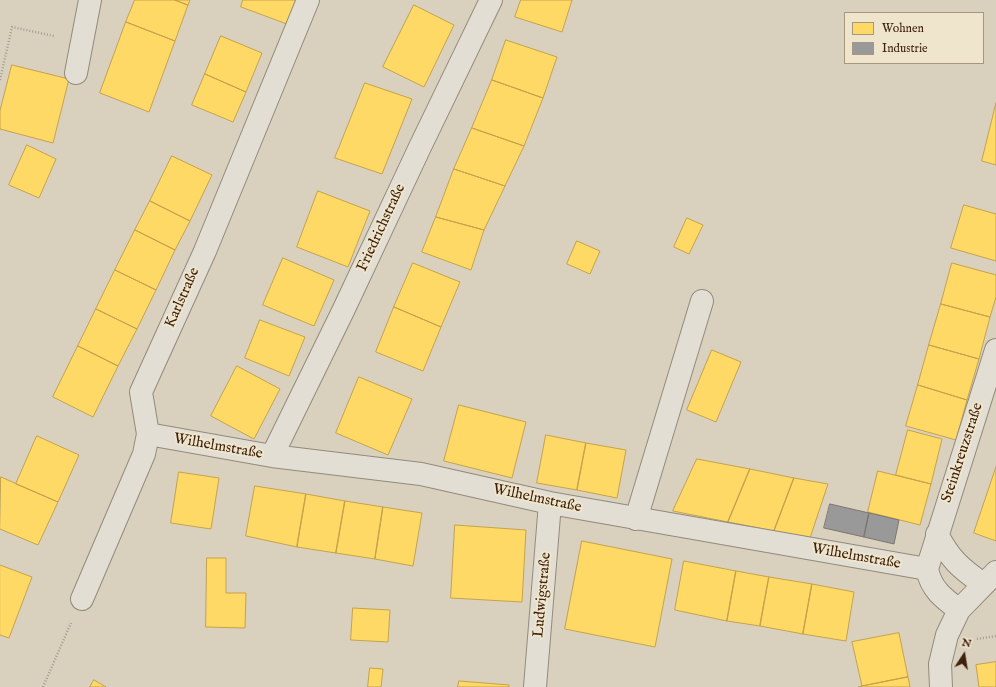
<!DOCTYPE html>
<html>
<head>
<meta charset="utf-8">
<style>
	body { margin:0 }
	#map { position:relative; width:996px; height:687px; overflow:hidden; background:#d9d1bd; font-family:"IM FELL English",serif }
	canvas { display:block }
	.legend { position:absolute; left:844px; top:12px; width:140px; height:52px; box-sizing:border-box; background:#eee5cc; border:1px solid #a89780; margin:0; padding:5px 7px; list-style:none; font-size:12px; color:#3e210d }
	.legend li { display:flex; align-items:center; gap:8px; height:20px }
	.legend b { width:20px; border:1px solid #a89780 }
	.north { position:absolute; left:944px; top:635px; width:40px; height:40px; -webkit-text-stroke:3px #eee5cc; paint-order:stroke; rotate:12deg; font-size:11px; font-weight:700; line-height:16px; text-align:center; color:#3e210d }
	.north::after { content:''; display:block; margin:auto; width:14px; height:18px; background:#3e210d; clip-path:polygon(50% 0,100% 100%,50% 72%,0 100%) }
</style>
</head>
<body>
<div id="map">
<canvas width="996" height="687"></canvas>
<ul class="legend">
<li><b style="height:11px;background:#ffd966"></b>Wohnen</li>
<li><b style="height:11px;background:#999"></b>Industrie</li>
</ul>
<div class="north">N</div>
</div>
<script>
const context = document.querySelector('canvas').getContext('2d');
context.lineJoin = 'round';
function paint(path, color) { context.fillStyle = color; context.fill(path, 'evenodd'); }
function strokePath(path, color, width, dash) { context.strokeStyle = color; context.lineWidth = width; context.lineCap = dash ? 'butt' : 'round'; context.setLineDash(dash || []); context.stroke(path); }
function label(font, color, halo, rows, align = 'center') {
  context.font = font + ' "IM FELL English",serif'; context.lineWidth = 4; context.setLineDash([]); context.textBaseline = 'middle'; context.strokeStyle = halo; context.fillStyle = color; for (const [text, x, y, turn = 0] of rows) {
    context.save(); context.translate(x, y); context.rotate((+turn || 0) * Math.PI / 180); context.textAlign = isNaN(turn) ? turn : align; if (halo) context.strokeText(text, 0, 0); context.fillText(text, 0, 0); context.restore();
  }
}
const homes = new Path2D(`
	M 135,0 L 175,0 L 188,5 L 175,41 L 126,22 Z
	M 175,0 L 190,0 L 188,5 Z
	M 243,0 L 296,0 L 287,24 L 241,7 Z
	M 521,0 L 572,0 L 562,32 L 515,17 Z
	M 414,5 L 454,25 L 424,87 L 383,67 Z
	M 126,22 L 175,41 L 149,112 L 100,93 Z
	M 221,36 L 262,53 L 246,92 L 205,74 Z
	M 506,40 L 557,57 L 543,98 L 492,80 Z
	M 12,65 L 69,79 L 53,143 L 0,129 L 0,111 Z
	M 205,74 L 246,92 L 233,122 L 192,105 Z
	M 492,80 L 543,98 L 524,146 L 472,128 Z
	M 365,83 L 412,99 L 382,174 L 335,158 Z
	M 996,103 L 996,165 L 982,161 Z
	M 472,128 L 524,146 L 505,186 L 454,169 Z
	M 27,145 L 56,159 L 39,198 L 9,185 Z
	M 172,156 L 212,175 L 190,221 L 150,201 Z
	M 454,169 L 505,186 L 484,230 L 436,217 Z
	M 318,191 L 370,211 L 348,267 L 297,247 Z
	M 150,201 L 190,221 L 175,250 L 135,230 Z
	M 964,205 L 996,214 L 996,261 L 951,248 Z
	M 436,217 L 484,230 L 471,270 L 422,252 Z
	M 687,218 L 703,225 L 689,254 L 674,247 Z
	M 135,230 L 175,250 L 156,290 L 115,270 Z
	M 577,241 L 600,251 L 590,274 L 567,264 Z
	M 283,258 L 334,280 L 314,326 L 263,305 Z
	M 413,263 L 460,282 L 441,327 L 394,307 Z
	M 952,263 L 996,275 L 996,297 L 990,317 L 941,304 Z
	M 115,270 L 156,290 L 137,329 L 96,309 Z
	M 941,304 L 990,317 L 979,359 L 929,345 Z
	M 394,307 L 441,327 L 423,371 L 376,352 Z
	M 96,309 L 137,329 L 118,366 L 78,346 Z
	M 260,320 L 305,337 L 289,376 L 245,358 Z
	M 929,345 L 979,359 L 967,400 L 918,385 Z
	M 78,346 L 118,366 L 93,417 L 53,397 Z
	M 712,350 L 741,362 L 716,422 L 687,410 Z
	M 237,366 L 280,389 L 254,439 L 211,416 Z
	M 359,377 L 412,399 L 388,455 L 336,433 Z
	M 918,385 L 967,400 L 956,440 L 906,426 Z
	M 459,405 L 526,422 L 512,478 L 444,461 Z
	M 908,430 L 942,439 L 931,484 L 896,475 Z
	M 546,435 L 586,443 L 577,490 L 537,483 Z
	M 37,436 L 79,455 L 58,502 L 16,484 Z
	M 586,443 L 626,450 L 617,498 L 577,490 Z
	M 697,459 L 750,469 L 728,522 L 673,511 Z
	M 996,467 L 996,541 L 974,533 Z
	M 750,469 L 794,478 L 774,531 L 728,522 Z
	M 878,471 L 931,484 L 920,525 L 868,512 Z
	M 179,472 L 219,478 L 211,529 L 171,523 Z
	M 1,477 L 58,502 L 38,545 L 0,529 Z
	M 794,478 L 828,484 L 810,538 L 774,531 Z
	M 255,486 L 306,494 L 297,547 L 246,536 Z
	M 306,494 L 345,501 L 336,553 L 297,547 Z
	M 345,501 L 383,507 L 375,559 L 336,553 Z
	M 383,507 L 422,513 L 413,566 L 375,559 Z
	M 455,525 L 526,530 L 522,602 L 451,598 Z
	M 582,541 L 672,559 L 655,647 L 565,629 Z
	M 207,558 L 226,558 L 226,593 L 246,593 L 245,628 L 206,627 Z
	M 684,561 L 736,571 L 727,621 L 675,610 Z
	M 0,565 L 32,577 L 9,638 L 0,635 Z
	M 736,571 L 769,577 L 760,626 L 727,621 Z
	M 769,577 L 812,584 L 803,634 L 760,626 Z
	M 812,584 L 854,592 L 846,641 L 803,634 Z
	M 353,608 L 390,610 L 388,642 L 351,640 Z
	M 899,633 L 908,677 L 862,686 L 852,642 Z
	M 996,662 L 996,687 L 979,687 L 976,665 Z
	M 370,668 L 383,669 L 381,687 L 368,687 Z
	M 908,677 L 910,687 L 858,687 L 862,686 Z
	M 94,680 L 106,687 L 90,687 Z
	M 459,681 L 509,685 L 509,687 L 458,687 Z`);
paint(homes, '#ffd966');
strokePath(homes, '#c5a24b', 1);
const industry = new Path2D(`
	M 830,504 L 869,513 L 864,537 L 824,528 Z
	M 869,513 L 899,520 L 894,544 L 864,537 Z`);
paint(industry, '#999');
strokePath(industry, '#7e756f', 1);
const minor = new Path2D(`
	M 76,73 L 90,0
	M 148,434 L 272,456 L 421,474 L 550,503 L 927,569
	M 272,456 L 343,311 L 420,147 L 491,0
	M 636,519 L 702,301
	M 937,534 C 950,559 960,568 983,584
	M 82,599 L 144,454 L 148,434 L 141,392 L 205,251 L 308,0
	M 959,610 C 943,598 931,589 927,569 L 996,350
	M 535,687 L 550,503
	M 941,687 L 940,664 L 947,635 L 959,610 L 996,572`);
strokePath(minor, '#928a7c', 24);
strokePath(new Path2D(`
	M 0,80 L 12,27 L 54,36
	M 977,639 L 996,636
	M 43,687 L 71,623`), '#a49e94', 2.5, [1, 2]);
strokePath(minor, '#e2ded3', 22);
label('15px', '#3e210d', '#eee5cc', [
	["Friedrichstraße",382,228,-65],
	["Karlstraße",183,298,-66],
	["Wilhelmstraße",218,447,10],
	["Steinkreuzstraße",963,453,-72],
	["Wilhelmstraße",537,499,12],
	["Wilhelmstraße",856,557,10],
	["Ludwigstraße",543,595,-85]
]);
</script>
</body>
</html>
